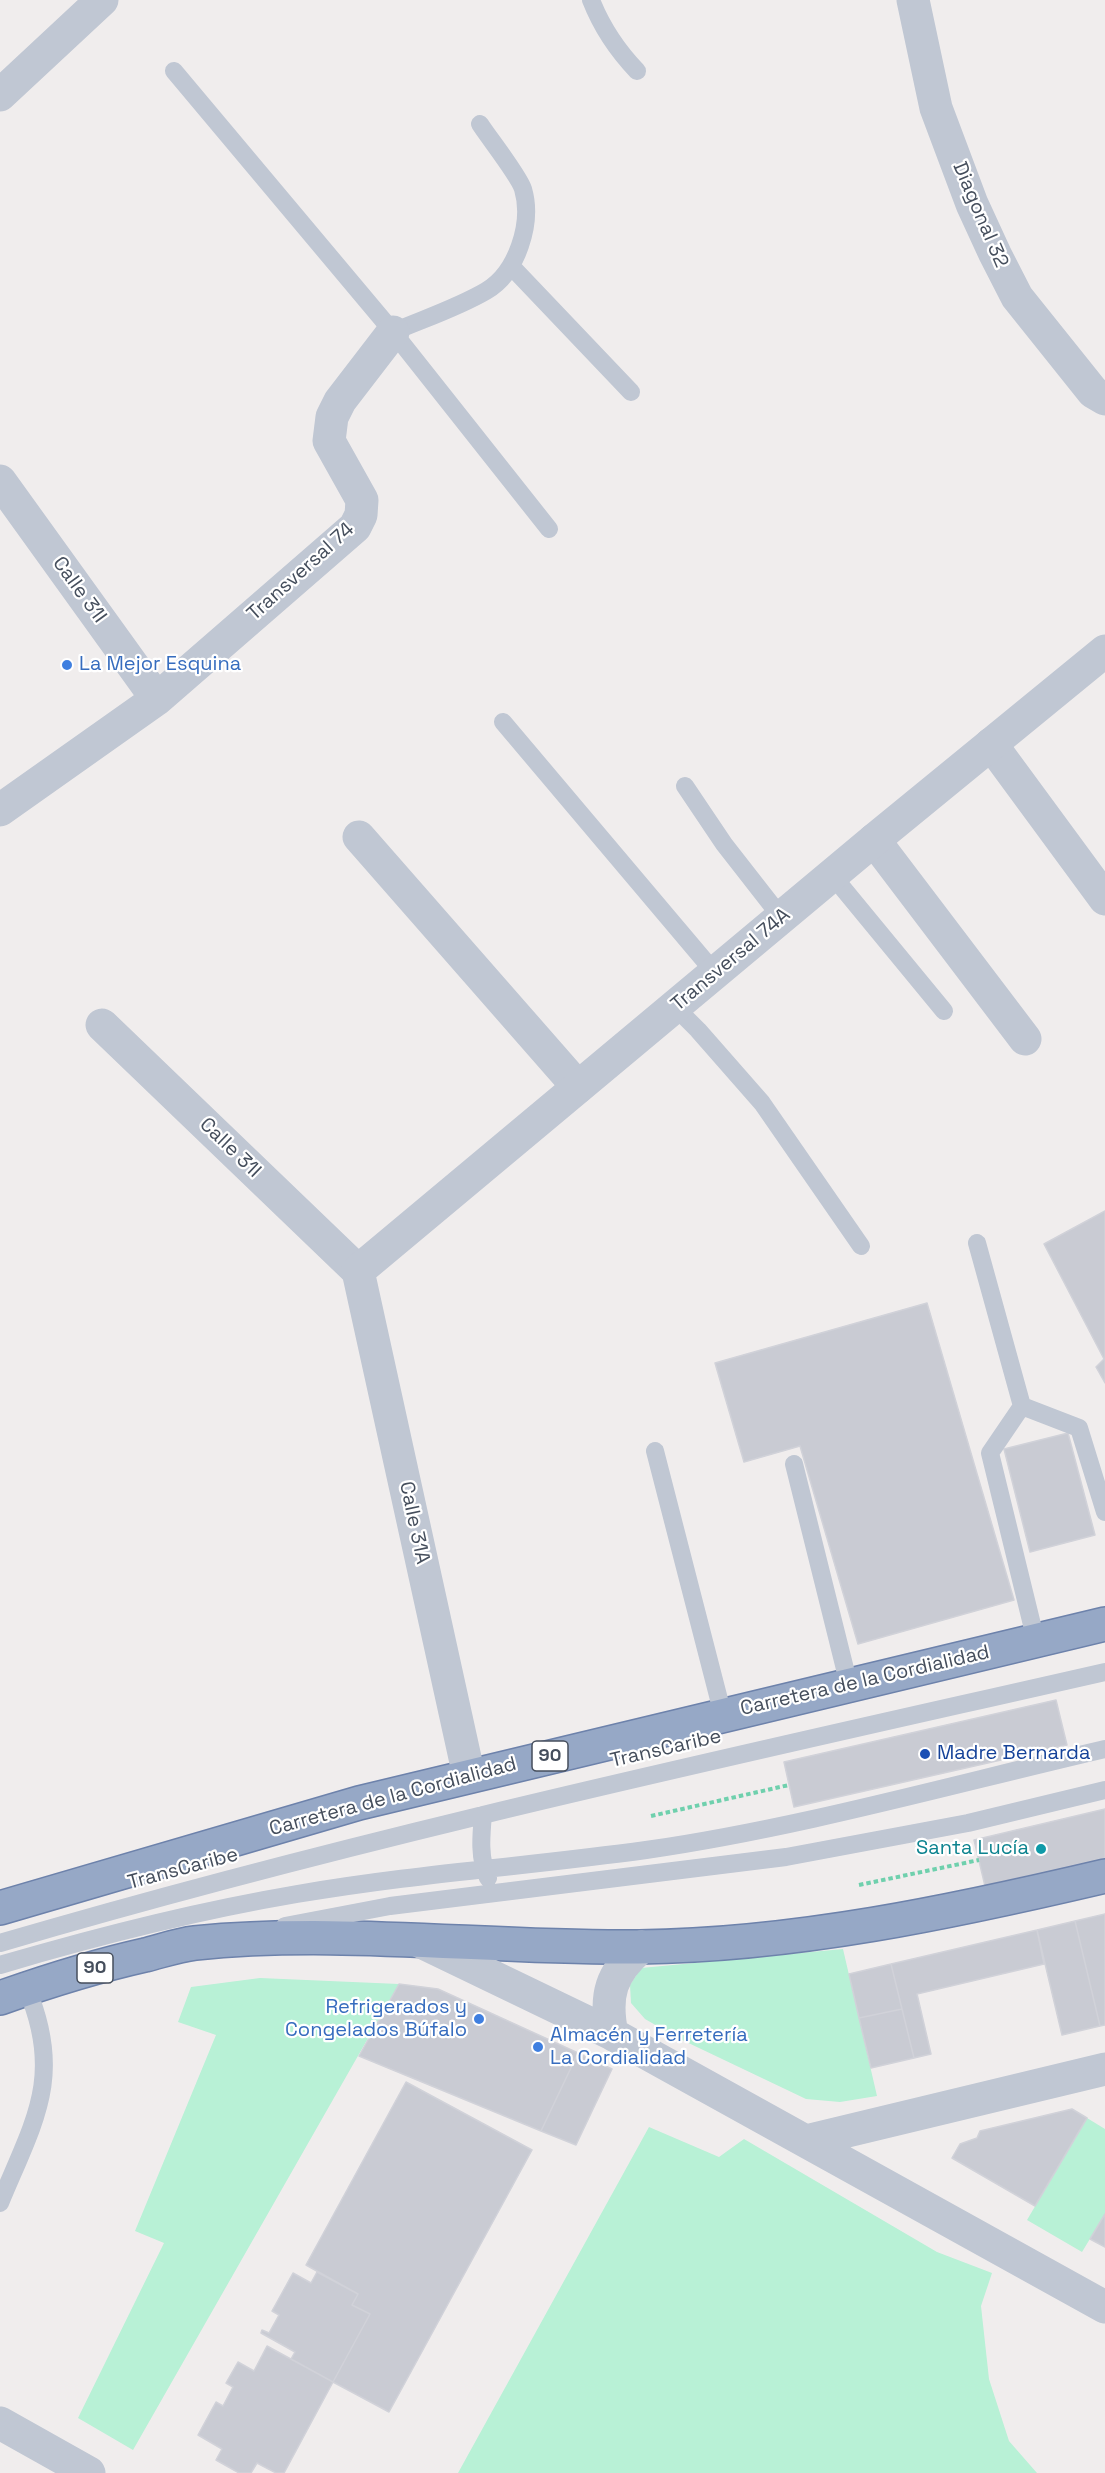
<!DOCTYPE html>
<html>
<head>
<meta charset="utf-8">
<style>
	body { margin:0 }
	canvas { display:block; background:#f0eded }
</style>
</head>
<body>
<canvas width="1105" height="2473"></canvas>
<script>
const context = document.querySelector('canvas').getContext('2d');
context.lineJoin = 'round';
function paint(path, color) { context.fillStyle = color; context.fill(path, 'evenodd'); }
function strokePath(path, color, width, dash) { context.strokeStyle = color; context.lineWidth = width; context.lineCap = dash ? 'butt' : 'round'; context.setLineDash(dash || []); context.stroke(path); }
function label(font, color, halo, rows, align = 'center') {
  context.font = font + ' "Space Grotesk",sans-serif'; context.lineWidth = 4.5; context.setLineDash([]); context.textBaseline = 'middle'; context.strokeStyle = halo; context.fillStyle = color; for (const [text, x, y, turn = 0] of rows) {
    context.save(); context.translate(x, y); context.rotate((+turn || 0) * Math.PI / 180); context.textAlign = isNaN(turn) ? turn : align; if (halo) context.strokeText(text, 0, 0); context.fillText(text, 0, 0); context.restore();
  }
}
paint(new Path2D(`
	M 843,1949 L 877,2096 L 840,2102 L 806,2099 L 678,2038 L 645,2019 L 631,2003 L 630,1985 L 641,1968 Z
	M 260,1978 L 399,1984 L 133,2450 L 78,2418 L 164,2243 L 135,2231 L 216,2035 L 178,2022 L 191,1987 Z
	M 1087,2118 L 1105,2129 L 1105,2214 L 1082,2252 L 1027,2220 Z
	M 649,2127 L 719,2157 L 744,2139 L 937,2252 L 992,2273 L 981,2306 L 989,2379 L 1009,2441 L 1037,2473 L 458,2473 Z`), '#b8f1d6');
const building = new Path2D(`
	M 1105,1211 L 1105,1383 L 1096,1367 L 1104,1359 L 1044,1244 Z
	M 927,1303 L 1014,1600 L 858,1644 L 800,1446 L 744,1462 L 715,1363 Z
	M 1068,1433 L 1095,1535 L 1030,1552 L 1004,1449 Z
	M 1056,1700 L 1067,1745 L 794,1807 L 784,1762 Z
	M 1105,1809 L 1105,1858 L 985,1886 L 974,1840 Z
	M 1105,1914 L 1105,2025 L 1100,2026 L 1075,1921 Z
	M 1075,1921 L 1100,2026 L 1062,2035 L 1037,1930 Z
	M 1037,1930 L 1044,1964 L 917,1994 L 931,2054 L 914,2058 L 891,1964 Z
	M 891,1964 L 902,2009 L 859,2018 L 849,1974 Z
	M 399,1984 L 438,1989 L 578,2053 L 541,2131 L 359,2056 Z
	M 902,2009 L 914,2058 L 871,2068 L 859,2018 Z
	M 578,2053 L 612,2069 L 576,2145 L 541,2131 Z
	M 406,2082 L 532,2150 L 389,2412 L 333,2382 L 370,2314 L 352,2305 L 358,2294 L 306,2265 Z
	M 1072,2109 L 1087,2118 L 1035,2206 L 952,2158 L 960,2144 L 977,2138 L 980,2131 Z
	M 1105,2214 L 1105,2247 L 1090,2239 Z
	M 317,2272 L 358,2294 L 352,2305 L 370,2314 L 333,2382 L 291,2359 L 295,2352 L 261,2333 L 262,2330 L 269,2333 L 279,2315 L 272,2311 L 293,2273 L 311,2283 Z
	M 267,2346 L 333,2382 L 284,2473 L 276,2473 L 257,2463 L 251,2473 L 239,2473 L 216,2460 L 222,2449 L 198,2435 L 216,2402 L 223,2406 L 233,2387 L 226,2383 L 238,2362 L 254,2371 Z`);
paint(building, '#c9cbd3');
strokePath(building, '#d1d2d9', 1.5);
const trunk = new Path2D(`
	M 0,1908 L 359,1803 L 1105,1624
	M 0,1998 C 48,1981 96,1966 145,1955 C 161,1951 178,1945 195,1943 C 342,1928 491,1949 639,1947 C 796,1945 952,1912 1105,1876`);
strokePath(trunk, '#6d82ab', 36);
strokePath(new Path2D(`
	M 651,1816 L 789,1785
	M 859,1885 L 979,1860`), '#6fd0ad', 4, [4.5, 3]);
strokePath(new Path2D(`
	M 591,0 C 602,28 616,49 637,71
	M 174,71 L 393,332 L 549,529
	M 511,266 L 631,392
	M 393,332 C 423,319 457,308 486,291 C 517,273 533,223 523,189 C 519,176 489,138 480,124
	M 503,722 L 715,973
	M 685,786 L 724,844 L 781,917
	M 832,875 L 944,1011
	M 675,1007 L 698,1030 L 762,1103 L 861,1246
	M 977,1243 L 1022,1406 L 990,1453 L 1036,1641
	M 1022,1406 L 1079,1428 L 1105,1512
	M 655,1451 L 723,1715
	M 794,1464 L 849,1685
	M 483,1815 C 481,1836 479,1859 488,1878
	M 285,1926 L 390,1906 L 786,1857 L 968,1823 L 1105,1790
	M 0,1943 C 364,1836 735,1756 1105,1672
	M 0,1965 C 98,1936 197,1911 297,1894 C 413,1874 530,1866 646,1850 C 799,1828 954,1784 1105,1749
	M 0,2203 C 34,2121 64,2077 27,1989`), '#c0c7d3', 18);
strokePath(new Path2D(`
	M 0,95 L 102,0
	M 0,481 L 157,699
	M 991,744 L 1105,899
	M 0,810 L 157,699 L 355,527 L 361,515 L 362,500 L 329,441 L 332,417 L 340,401 L 393,332
	M 359,837 L 578,1087
	M 874,840 L 1025,1039
	M 102,1025 L 358,1271
	M 419,1941 L 612,2034 L 1105,2307
	M 612,2034 C 604,1995 611,1973 641,1947
	M 806,2141 L 1105,2069
	M 0,2423 L 89,2473`), '#c0c7d3', 33);
strokePath(new Path2D(`
	M 913,0 L 936,108 L 972,204 L 995,254 L 1017,297 L 1093,392 L 1105,399
	M 469,1776 L 358,1271 L 874,840 L 1105,651`), '#c0c7d3', 33);
strokePath(trunk, '#96a8c6', 33);
for (const [x, y, r, color] of [
	[67,665,6,"#3f7fe0"],
	[925,1754,6,"#1a4fb4"],
	[1041,1849,6,"#0f9aa8"],
	[479,2019,6,"#3f7fe0"],
	[538,2047,6,"#3f7fe0"]
]) { const dot = new Path2D(); dot.arc(x, y, r, 0, 2 * Math.PI); context.fillStyle = color; context.fill(dot); strokePath(dot, '#fff', 2); }
for (const [x, y, w] of [
	[550,1756,36],
	[95,1968,36]
]) { const box = new Path2D(); box.roundRect(x - w / 2, y - 15, w, 30, 4.5); context.fillStyle = '#fff'; context.fill(box); strokePath(box, '#454e5c', 1.5); }
label('bold 18px', '#454e5c', null, [
	["90",550,1756],
	["90",95,1968]
]);
label('20px', '#454e5c', '#fff', [
	["Diagonal 32",980,215,67],
	["Transversal 74",301,572,-42],
	["Calle 31I",79,590,54],
	["Transversal 74A",731,960,-40],
	["Calle 31I",230,1148,44],
	["Calle 31A",414,1523,78],
	["Carretera de la Cordialidad",865,1681,-13],
	["TransCaribe",666,1749,-13],
	["Carretera de la Cordialidad",393,1797,-15],
	["TransCaribe",183,1869,-15]
]);
label('20px', '#366cbe', '#fff', [
	["La Mejor Esquina",79,665],
	["Refrigerados y",467,2008,"right"],
	["Congelados Búfalo",467,2031,"right"],
	["Almacén y Ferretería",550,2036],
	["La Cordialidad",550,2059]
], 'left');
label('20px', '#164399', '#fff', [
	["Madre Bernarda",937,1754]
], 'left');
label('20px', '#0d838f', '#fff', [
	["Santa Lucía",1029,1849]
], 'right');
</script>
</body>
</html>
